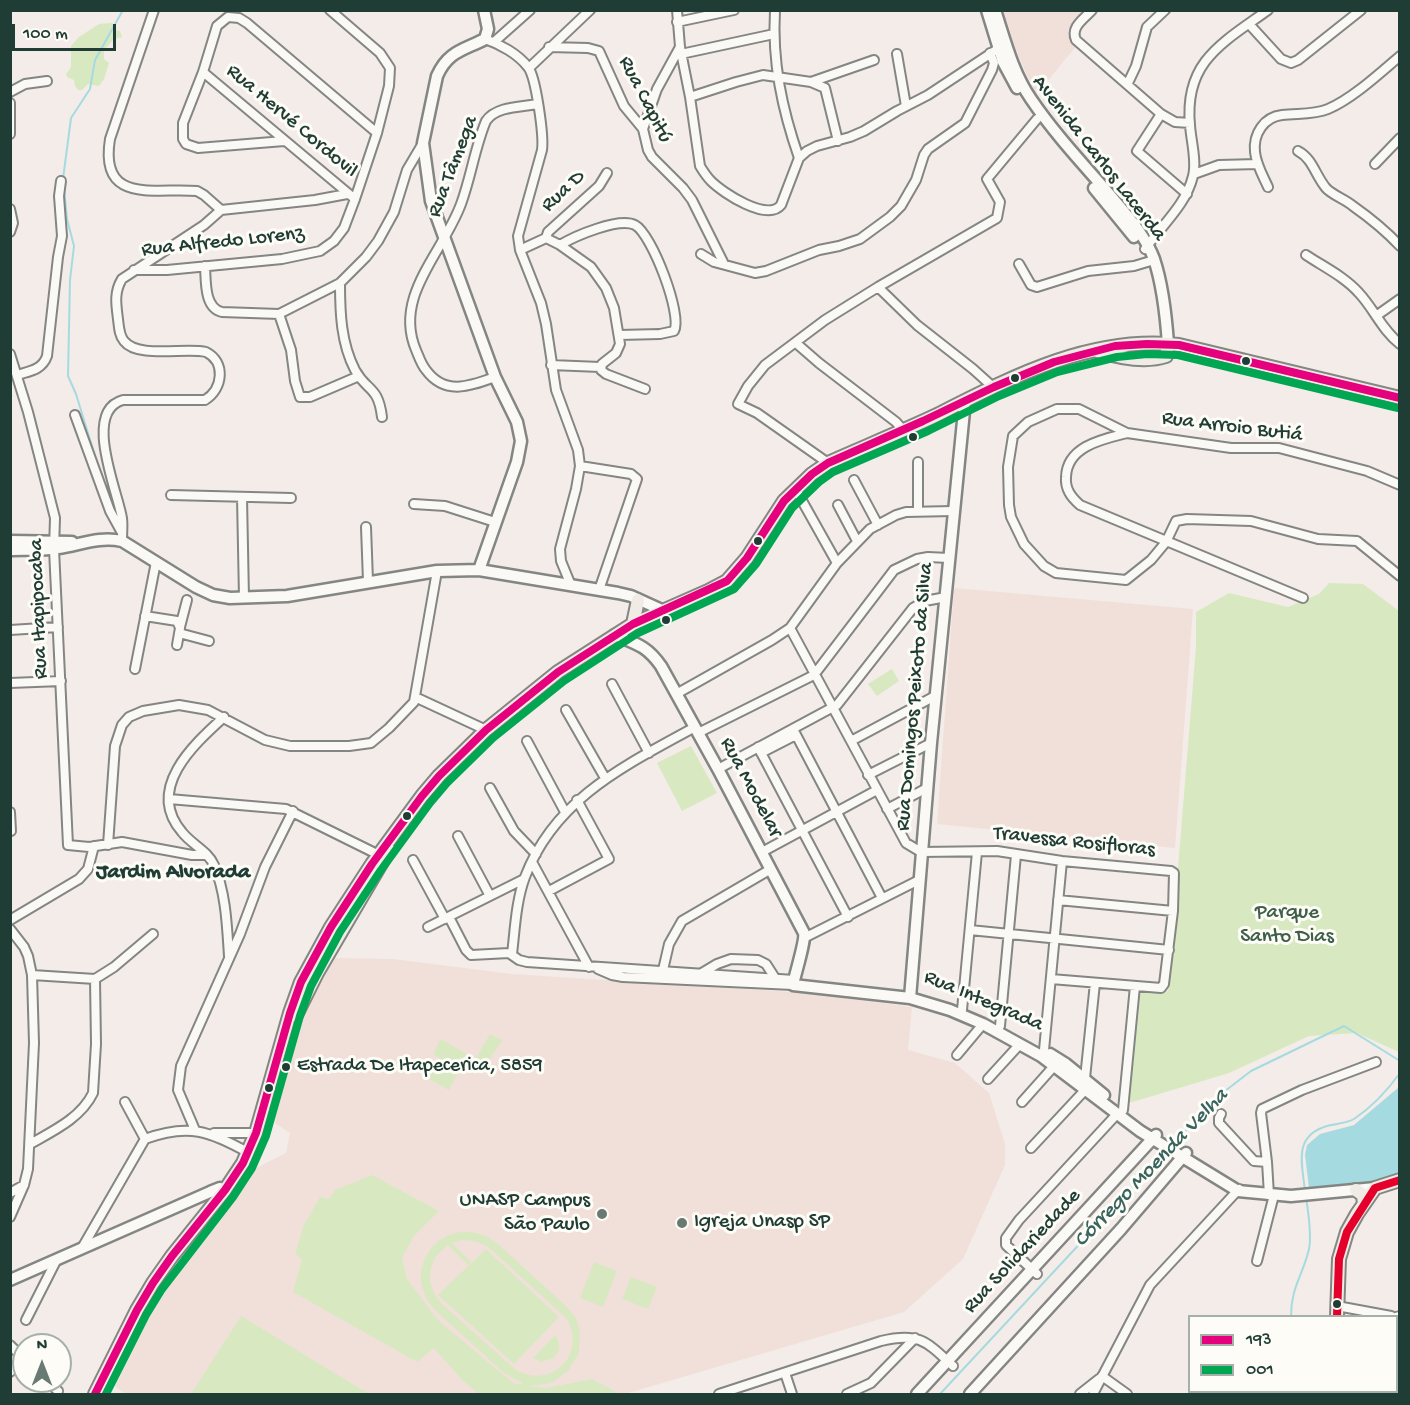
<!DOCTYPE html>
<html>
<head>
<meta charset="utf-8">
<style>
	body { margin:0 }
	#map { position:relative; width:1410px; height:1405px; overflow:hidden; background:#f3ece8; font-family:"Gochi Hand",sans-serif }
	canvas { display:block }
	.frame { position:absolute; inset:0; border:12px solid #1f3d34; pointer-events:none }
	.legend { position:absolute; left:1188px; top:1315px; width:210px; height:78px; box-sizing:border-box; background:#fdfcf7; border:2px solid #a4b0a9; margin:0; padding:8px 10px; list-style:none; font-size:18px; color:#1f3d34 }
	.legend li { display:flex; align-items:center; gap:12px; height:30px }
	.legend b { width:30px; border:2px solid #a4b0a9 }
	.north { position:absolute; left:12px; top:1333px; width:60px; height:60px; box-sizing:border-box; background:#fdfcf7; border:2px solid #a4b0a9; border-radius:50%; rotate:0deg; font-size:16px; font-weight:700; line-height:24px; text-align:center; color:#1f3d34 }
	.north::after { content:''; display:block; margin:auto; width:21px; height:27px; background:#697a73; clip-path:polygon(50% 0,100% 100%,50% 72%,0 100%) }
	.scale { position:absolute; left:12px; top:24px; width:104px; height:27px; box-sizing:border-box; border:3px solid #1f3d34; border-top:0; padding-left:8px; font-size:18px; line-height:21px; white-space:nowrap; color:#1f3d34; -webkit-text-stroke:4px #fdfcf7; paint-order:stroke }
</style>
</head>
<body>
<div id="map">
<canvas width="1410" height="1405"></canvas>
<div class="frame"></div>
<ul class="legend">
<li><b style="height:8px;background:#e5007d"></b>193</li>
<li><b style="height:8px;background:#00a651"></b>001</li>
</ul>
<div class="north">N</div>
<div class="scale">100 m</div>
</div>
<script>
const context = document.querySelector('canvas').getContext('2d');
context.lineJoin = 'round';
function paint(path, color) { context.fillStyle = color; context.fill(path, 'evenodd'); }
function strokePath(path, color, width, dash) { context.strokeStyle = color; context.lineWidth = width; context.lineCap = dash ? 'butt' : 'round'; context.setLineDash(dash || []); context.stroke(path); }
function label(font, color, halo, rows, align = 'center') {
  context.font = font + ' "Gochi Hand",sans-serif'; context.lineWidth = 6; context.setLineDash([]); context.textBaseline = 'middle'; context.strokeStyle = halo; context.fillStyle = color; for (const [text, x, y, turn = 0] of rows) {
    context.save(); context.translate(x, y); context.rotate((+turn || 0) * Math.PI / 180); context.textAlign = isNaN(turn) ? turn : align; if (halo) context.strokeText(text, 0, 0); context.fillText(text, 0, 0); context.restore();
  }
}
paint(new Path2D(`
	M 1001,11 L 1090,11 L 1068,31 L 1069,37 L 1077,45 L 1036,95 L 1006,28 Z
	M 954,588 L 1193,609 L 1175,848 L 937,824 Z
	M 331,958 L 393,959 L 512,974 L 807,993 L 912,1007 L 908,1050 L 955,1063 L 989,1093 L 1005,1144 L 1005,1165 L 963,1259 L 904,1312 L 625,1394 L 125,1394 L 115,1386 L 151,1310 L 254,1169 L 286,1153 L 290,1133 L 275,1123 L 282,1070 L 313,987 Z`), '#f1e0d9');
paint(new Path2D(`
	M 111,23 L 115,24 L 115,30 L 120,31 L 122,37 L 114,39 L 104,50 L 104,59 L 109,63 L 104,79 L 99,86 L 88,84 L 82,90 L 78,90 L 75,86 L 74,80 L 67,77 L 66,74 L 71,67 L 71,46 L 79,37 L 99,24 Z
	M 1329,583 L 1363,584 L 1399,611 L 1399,1052 L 1357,1033 L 1309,1036 L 1229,1073 L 1129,1103 L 1136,994 L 1168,991 L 1196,647 L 1196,612 L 1229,593 L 1288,607 L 1319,594 Z
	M 892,669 L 899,681 L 877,696 L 868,684 Z
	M 691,746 L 717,793 L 682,811 L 657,763 Z
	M 490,1034 L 502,1040 L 487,1064 L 476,1058 Z
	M 441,1039 L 468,1055 L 460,1070 L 433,1054 Z
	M 432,1059 L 458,1073 L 449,1090 L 422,1075 Z
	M 372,1175 L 439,1211 L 414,1236 L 402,1258 L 407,1279 L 438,1320 L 513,1383 L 525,1385 L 504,1373 L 435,1310 C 394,1265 451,1206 498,1244 L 567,1307 L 576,1318 L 580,1332 L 579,1353 L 568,1371 L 551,1383 L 530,1386 L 546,1388 L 592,1379 L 618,1393 L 611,1394 L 479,1394 L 463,1381 L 434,1348 L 417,1362 L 293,1292 L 302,1259 L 295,1254 L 304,1225 L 320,1197 L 330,1199 L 335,1190 ZM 463,1240 L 475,1241 L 487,1246 L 566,1318 C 588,1353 552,1390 516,1370 L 441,1303 L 434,1293 L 430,1281 L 431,1268 L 436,1256 L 448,1245 L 468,1265 L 471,1262 L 452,1243 Z
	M 486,1249 L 559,1317 L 514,1364 L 438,1295 Z
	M 594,1262 L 617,1271 L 603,1307 L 580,1298 Z
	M 631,1277 L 657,1287 L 648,1309 L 622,1299 Z
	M 241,1316 L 369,1394 L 191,1394 Z
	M 555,1335 C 561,1343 561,1351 554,1358 L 541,1362 L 533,1358 Z`), '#d8e9c1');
paint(new Path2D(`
	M 1399,1087 L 1399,1173 L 1371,1182 L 1309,1188 L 1305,1155 L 1307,1145 L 1320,1134 L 1354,1125 Z`), '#a5dbe0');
strokePath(new Path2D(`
	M 63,179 L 71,118 L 90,89 L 95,60 L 123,10
	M 64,187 L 67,219 L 74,246 L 70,280 L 68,376 L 76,394 L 99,469
	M 1171,1146 L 1216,1098 L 1251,1071 L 1344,1026 L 1400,1061
	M 1305,1191 C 1302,1163 1293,1136 1327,1126 C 1336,1124 1347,1123 1354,1119 C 1372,1107 1387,1091 1400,1073
	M 1291,1316 C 1291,1287 1303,1275 1309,1249 C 1312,1236 1308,1210 1306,1197
	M 940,1394 L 1167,1150
	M 1280,1394 L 1282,1392`), '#a5dbe0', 2);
const street = new Path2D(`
	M 677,10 L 680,47 L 690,97 L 700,166 C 703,171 706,176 711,181 C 723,193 767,222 781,205 L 799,158 L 807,151 L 817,146 L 850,137 L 864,131 L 897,111 L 928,95 L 1002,46
	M 775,10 C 772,62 782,109 799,158
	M 1092,10 C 1084,19 1070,27 1076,40 L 1161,114 L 1175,122 L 1190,123
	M 677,22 L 734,10
	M 1249,24 L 1281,59 L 1291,63 L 1298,60 L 1361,10
	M 485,39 C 500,44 518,54 528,67 C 536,77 544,136 542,150 L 518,236 L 520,250 L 541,303 L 546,324 L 556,390 L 578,450 L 580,466 L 576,489 L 560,549 L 561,561 L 570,583
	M 494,42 L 530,10
	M 549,47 L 588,48 L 599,51 L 624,106 L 643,129 L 648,150 L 652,157 L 683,188 L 692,200 L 724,264
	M 681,54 L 774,34
	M 897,54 L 906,106
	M 529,68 L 590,10
	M 203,72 L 355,199
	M 811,82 L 874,60
	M 1128,83 L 1136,66 L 1147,27 L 1165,10
	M 10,92 L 25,84 L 47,81
	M 690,97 L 736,82 L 763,75 L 811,82 L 825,88 L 838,141
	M 10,103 L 10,134
	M 1161,114 L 1137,151 L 1187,194
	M 643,129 L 657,89 L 680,47
	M 284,141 L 198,148 L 186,144 L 183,139 L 183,123 L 203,72 L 217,26 L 228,17 L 239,18 L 247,23 L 377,133
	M 1298,151 C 1313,159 1315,175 1326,188 C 1332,195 1345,199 1353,206 C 1370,218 1386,231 1400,246
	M 1375,164 L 1400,138
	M 1194,174 L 1219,165 L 1258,164
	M 1268,187 C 1263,176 1256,164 1255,152 C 1253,134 1264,117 1282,115 C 1298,113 1313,115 1328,109 C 1352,99 1380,73 1400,56
	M 10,209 L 13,223 L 10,232
	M 221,210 L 315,200 L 347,194
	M 546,238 L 548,232 L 599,186 L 607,173
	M 560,245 C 575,236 619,217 635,225 C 652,234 683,316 674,331 L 660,334 L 619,335
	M 1145,249 C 1162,225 1186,205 1193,176 C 1197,161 1191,141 1190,125 C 1184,62 1222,43 1268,10
	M 520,250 L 546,238 L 560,245 L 591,267 L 606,288 L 614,308 L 620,344 L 616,353 L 602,364 L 601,370 L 606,374 L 645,389
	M 701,254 L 714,262 L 755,273 L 766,271 L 819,250 L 839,246 L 860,239 L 890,217 L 901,206 L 916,180 L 924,155 L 928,149 L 965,123 L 992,70 L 994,63 L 990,53
	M 1306,255 C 1324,267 1345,277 1359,293 C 1374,309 1382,330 1400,344
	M 1019,264 L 1031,285 L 1037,287 L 1088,271 L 1134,266 L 1154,260
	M 205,266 C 206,281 204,308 222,312 L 279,314 L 340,283 L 366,257 L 378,241 L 394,212 L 407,170 L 423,143
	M 134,270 L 167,270 L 282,259 L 320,251 L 334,241 L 344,228 L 355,199 L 377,133 L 389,86 L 390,68 L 380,53 L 330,10
	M 340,283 C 340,313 341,343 355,370 C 367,392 378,385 382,417
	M 878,287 L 917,325 L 973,369 L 993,387
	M 279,314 L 291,350 L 295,381 L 300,397 L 310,397 L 359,376
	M 1376,316 L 1400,299
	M 796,343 L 819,363 L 896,422 L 903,430
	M 10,354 L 28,412 L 55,518 L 54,549 L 68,845 L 89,847 L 122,842 L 192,855 L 206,855
	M 551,365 L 600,367
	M 17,375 C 30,371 42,370 47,356 L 58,257 L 62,236 L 59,196 L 61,181
	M 495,377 C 470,386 445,396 426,370 C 421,364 419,357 416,350 C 393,296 443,253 461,204 C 471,177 475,147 486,121 C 496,106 522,107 537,104
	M 75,415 L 110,511 L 121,531
	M 1127,433 C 1103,439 1067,446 1066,477 C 1065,489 1071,497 1080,505 L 1303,598
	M 918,462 L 918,511
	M 828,463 L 757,413 L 738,404 L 748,386 L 765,365 L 825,320 L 878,287 L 997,218 L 1000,202 L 987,179 L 1037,119
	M 580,466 L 631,474 L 637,479 L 599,590
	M 854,480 L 878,525
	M 1400,485 L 1367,471 L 1279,448 L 1231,448 L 1127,433 L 1079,409 L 1057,409 L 1028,422 L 1013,436 L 1008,467 L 1009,505 L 1011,517 L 1024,544 L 1044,566 L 1056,573 L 1126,580 L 1151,560 L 1166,542 L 1176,521 L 1187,519 L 1251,521 L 1318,539 L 1357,541 L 1400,576
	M 796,490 L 837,563
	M 171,495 L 291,498
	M 242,497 L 244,598
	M 414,504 L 445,506 L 495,522
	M 838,505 L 857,541
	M 366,527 L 368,581
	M 122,541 C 122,533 123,525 122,518 C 118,492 82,411 123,400 L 205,400 C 223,389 226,362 206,352 C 186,347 138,359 124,341 C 119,335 119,327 118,319 C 116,304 114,292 122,279 L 204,225 L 221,210 L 204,195 L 197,191 C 156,187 99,206 110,139 L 154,10
	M 145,616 L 177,621 L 180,628 L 177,645
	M 180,627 L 187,600
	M 790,628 L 906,843 L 921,852 L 997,851 L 1062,861 L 1171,871 L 1174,873 L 1173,911 L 1164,984 L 1161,988 L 1051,979
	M 10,630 L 58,627
	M 179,633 L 209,641
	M 135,669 L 156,562
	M 10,683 L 61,681
	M 612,684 L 649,753
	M 678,693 L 772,640 L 790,628 L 837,563 L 870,529 L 896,515 L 906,512 L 953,511
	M 415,697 L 486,730
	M 566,710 L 605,778
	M 224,717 C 193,745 145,789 182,832 C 191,844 208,851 214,865 C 226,893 227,926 229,956
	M 793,729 L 882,898
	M 698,733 L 814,675 L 894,570 L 917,559 L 928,557 L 949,558
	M 527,741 L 565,812
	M 851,741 L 935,696
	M 758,747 L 848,917
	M 761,753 L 796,735
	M 718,769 L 837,705 L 913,608 L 925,601 L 946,597
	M 868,775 L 931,743
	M 490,788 L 514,831 L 536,854
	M 169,799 L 286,809 L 381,856
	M 887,809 L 927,788
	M 10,812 L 11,831
	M 458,836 L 490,896
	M 108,845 L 115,746 L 122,725 L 129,717 L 143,711 L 179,705 L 208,710 L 265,740 L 290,746 L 349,746 L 371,743 L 389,728 L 414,702 L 437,571
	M 762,852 L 877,790
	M 413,860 L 445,919
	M 532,862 L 589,967
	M 549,891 L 609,859 L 577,800
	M 1058,900 L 1173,911
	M 449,917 L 466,950 L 471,955 L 509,953 L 519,960 L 527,962 L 794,980
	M 10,920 L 79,879 L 88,869 L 94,846
	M 428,927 L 524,879
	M 10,929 L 24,947 L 28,956 L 32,975 L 34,1043 L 28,1169 L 24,1185 L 10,1217
	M 970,930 L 1169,950
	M 806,937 L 919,880
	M 512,954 C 515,929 516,901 525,877 C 555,798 626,765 695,727
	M 598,969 L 612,975 L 623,977 L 793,985
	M 663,970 L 669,944 L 682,921 L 771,869
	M 702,973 L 717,964 L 731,959 L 758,960 L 766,964 L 775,978
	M 32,975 L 95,979 L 114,967 L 153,934
	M 962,1010 L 977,852
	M 1000,1026 L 1016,855
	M 957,1055 L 983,1024
	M 1041,1056 L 1044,1050 L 1062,861
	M 1085,1078 L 1095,983
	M 988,1079 L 1020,1044
	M 125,1102 L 145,1139
	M 1022,1102 L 1055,1065
	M 1123,1110 L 1135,986
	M 1221,1114 L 1219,1118 L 1219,1123 L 1254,1161 L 1267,1162
	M 195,1130 L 178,1090 L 181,1066 L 240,934 L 265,867 L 293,811
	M 214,1133 L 256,1133
	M 30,1144 C 53,1131 81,1118 93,1093 L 96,1044 L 95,979
	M 1031,1148 L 1086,1089
	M 10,1193 L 24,1185
	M 1269,1195 L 1267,1162 L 1261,1113 L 1262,1109 L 1302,1090 L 1376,1062
	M 82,1248 L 145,1139 C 188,1123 210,1131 249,1153
	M 1257,1261 L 1274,1195
	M 1037,1274 L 1006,1245 L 1006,1238 L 1019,1220 L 1117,1114
	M 1337,1306 L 1391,1316
	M 1396,1317 L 1400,1316
	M 26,1320 L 56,1261
	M 10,1345 L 24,1359
	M 10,1372 L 23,1358
	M 785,1373 L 792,1394
	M 1102,1376 L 1127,1394
	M 47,1381 L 58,1391
	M 719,1394 L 881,1341 C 919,1332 926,1341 953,1366
	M 847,1394 L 871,1383 L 915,1338
	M 1080,1394 L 1099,1379
	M 1093,1394 L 1150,1285 L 1239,1189
	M 1225,1394 L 1225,1392`);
const secondary = new Path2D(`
	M 987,10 L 1003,62 L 1017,88
	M 995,10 C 1005,41 1013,73 1031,99 C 1054,133 1083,164 1110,195 C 1126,214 1145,235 1154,259 C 1163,286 1166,315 1168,344
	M 1094,188 L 1134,237
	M 10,541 L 72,542
	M 10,550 C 26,549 42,551 58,548 C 80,545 99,536 122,541 L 196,587 L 213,595 L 230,598 L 287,596 L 437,571 L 479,570 L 618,593 L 631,596 L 664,611
	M 479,570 L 517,462 L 521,441 L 517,422 L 495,377 L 431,201 L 423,143 L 437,76 C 448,51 464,50 485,39 L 488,29 L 484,10
	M 615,635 C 637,644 647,646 661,666 L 718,769 L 804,933 C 806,940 795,974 793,985 L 910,998 L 950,1010 L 983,1024 L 1041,1056 L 1140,1131 L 1238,1191 L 1291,1196 L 1375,1188
	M 910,998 L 931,743 L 965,401
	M 1050,1054 L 1066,1064 L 1104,1095
	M 10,1280 L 210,1192 L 220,1188 L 225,1190
	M 917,1394 L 1156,1135
	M 970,1394 L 1121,1229 L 1186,1153`);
const primary = new Path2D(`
	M 1097,351 C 1117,357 1145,363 1166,356 L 1168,344
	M 633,624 L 638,600
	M 296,1015 L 317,973 L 389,850
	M 1356,1190 L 1363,1195 L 1364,1204
	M 1337,1316 L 1339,1259 L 1347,1232 L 1357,1214 L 1375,1188 L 1400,1180
	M 95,1394 L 137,1310 L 153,1283 L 172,1256 L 225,1190 L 243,1163 L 256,1133 L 290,1013 L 301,982 L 331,927 L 372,864 L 422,796 L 439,776 L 486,730 L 558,672 L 633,624 L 708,591 L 727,581 L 747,558 L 784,501 L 812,474 L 828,463 C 864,447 901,432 937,415 C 1012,377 1092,335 1179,345 L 1400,398
	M 1337,1394 L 1337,1392`);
strokePath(street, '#848683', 12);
strokePath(secondary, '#848683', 15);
strokePath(primary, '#848683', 16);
strokePath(street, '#faf9f6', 8);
strokePath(secondary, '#faf9f6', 10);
strokePath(primary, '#f0ece5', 12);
strokePath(new Path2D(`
	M 95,1394 L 137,1310 L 153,1283 L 172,1256 L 225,1190 L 243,1163 L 256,1133 L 290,1013 L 301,982 L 331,927 L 372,864 L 422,796 L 439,776 L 486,730 L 558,672 L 633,624 L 727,581 L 747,558 L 784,501 L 812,474 L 828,463 L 923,421 L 994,387 L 1054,362 L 1115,346 L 1147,344 L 1179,345 L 1400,398`), '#e5007d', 8);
strokePath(new Path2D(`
	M 106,1394 L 146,1315 L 162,1289 L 233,1197 L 252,1168 L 266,1136 L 300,1016 L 311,986 L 340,932 L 381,870 L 430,803 L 447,783 L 493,738 L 564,681 L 638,633 L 734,589 L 756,564 L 792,508 L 819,482 L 833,472 L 928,431 L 999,396 L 1057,372 L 1117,357 L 1147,354 L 1178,355 L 1398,408`), '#00a651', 8);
strokePath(new Path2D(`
	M 1337,1316 L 1339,1259 L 1347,1232 L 1375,1188 L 1400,1180`), '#e4002b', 8);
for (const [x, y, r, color] of [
	[1246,361,5,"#1f3d34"],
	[1015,378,5,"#1f3d34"],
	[913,437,5,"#1f3d34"],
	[758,541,5,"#1f3d34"],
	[666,620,5,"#1f3d34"],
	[407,816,5,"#1f3d34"],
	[286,1067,5,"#1f3d34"],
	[269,1088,5,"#1f3d34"],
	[602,1214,6,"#697a73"],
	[682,1223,6,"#697a73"],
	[1337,1304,5,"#1f3d34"]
]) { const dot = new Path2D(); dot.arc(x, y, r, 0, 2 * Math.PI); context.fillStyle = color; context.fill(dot); strokePath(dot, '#fdfcf7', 2); }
label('20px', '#1f3d34', '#fdfcf7', [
	["Estrada De Itapecerica, 5859",297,1067]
], 'left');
label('21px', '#1f3d34', '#fdfcf7', [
	["Rua Capitú",644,100,63],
	["Rua Hervé Cordovil",291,122,40],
	["Avenida Carlos Lacerda",1098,159,52],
	["Rua Tâmega",454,167,-69],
	["Rua D",564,192,-43],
	["Rua Alfredo Lorenz",223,243,-6],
	["Rua Arroio Butiá",1232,428,7],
	["Rua Itapipocaba",40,609,-92],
	["Rua Domingos Peixoto da Silva",916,697,-85],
	["Rua Modelar",750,788,62],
	["Travessa Rosifloras",1074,843,6],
	["Rua Integrada",983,1002,23],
	["Rua Solidariedade",1023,1252,-47]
]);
label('21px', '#3f5f4a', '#fdfcf7', [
	["Parque",1287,914],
	["Santo Dias",1287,938]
]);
label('21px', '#1f3d34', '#fdfcf7', [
	["UNASP Campus",590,1202],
	["São Paulo",590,1226],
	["Igreja Unasp SP",694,1223,"left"]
], 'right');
label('bold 22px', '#1f3d34', '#fdfcf7', [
	["Jardim Alvorada",173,874]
]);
label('italic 22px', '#38635e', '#fdfcf7', [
	["Córrego Moenda Velha",1152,1169,-46]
]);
</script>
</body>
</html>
